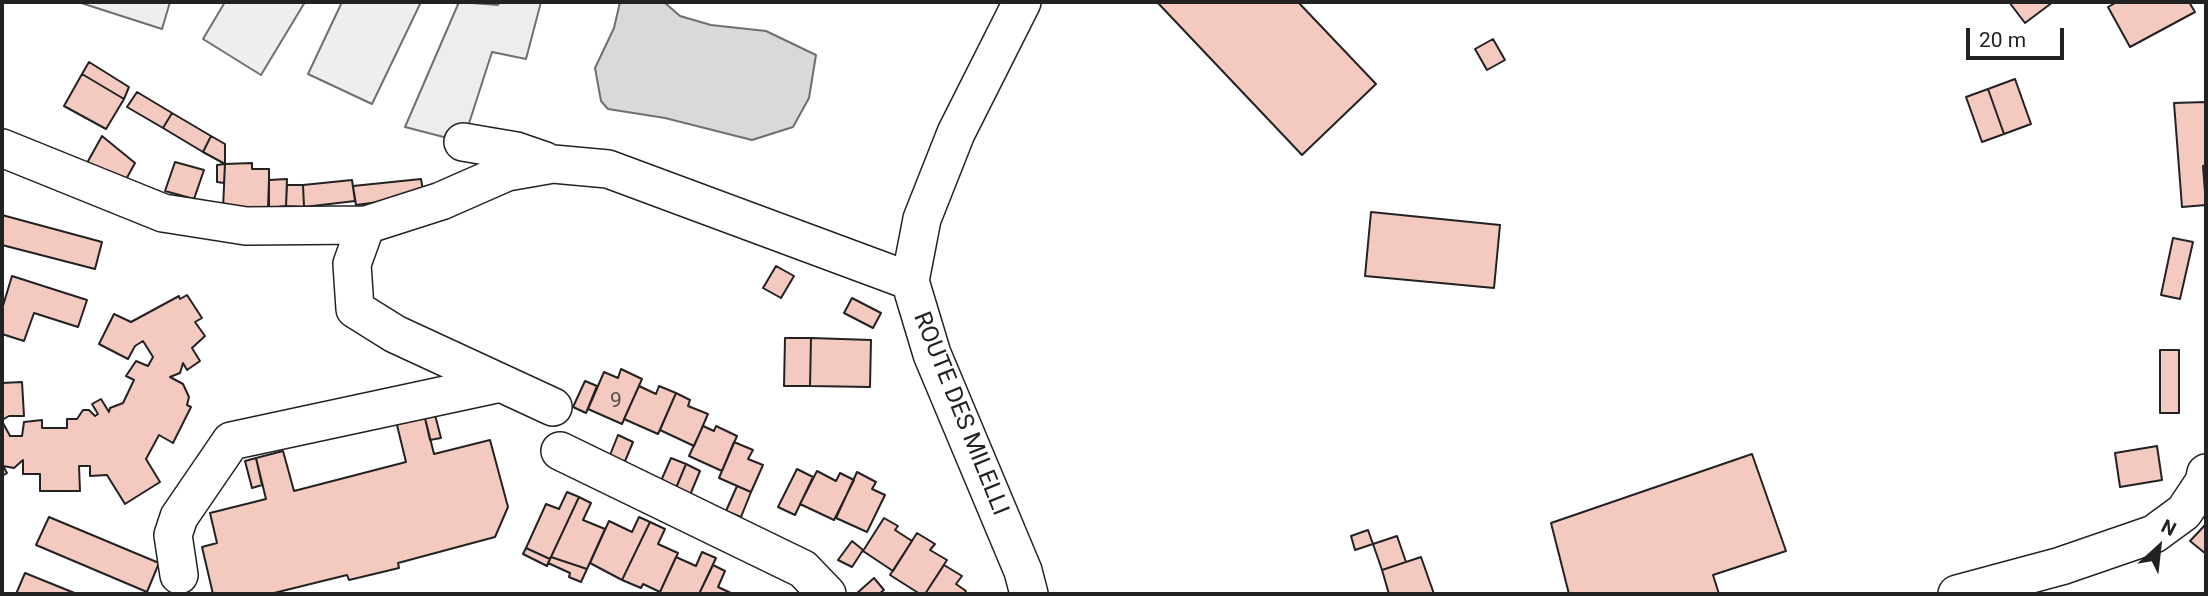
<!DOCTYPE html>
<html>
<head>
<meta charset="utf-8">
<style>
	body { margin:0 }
	#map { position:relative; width:2208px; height:596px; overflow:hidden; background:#fff; font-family:Roboto,sans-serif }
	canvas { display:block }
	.frame { position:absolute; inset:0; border:4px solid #222; pointer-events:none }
	.north { position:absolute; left:2124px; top:512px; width:70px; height:70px; -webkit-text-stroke:5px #fff; paint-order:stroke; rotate:27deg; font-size:19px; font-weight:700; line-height:28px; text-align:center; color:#222 }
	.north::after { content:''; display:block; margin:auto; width:24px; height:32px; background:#222; clip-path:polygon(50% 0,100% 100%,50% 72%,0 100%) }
	.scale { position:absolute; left:1966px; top:28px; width:98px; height:32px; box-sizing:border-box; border:4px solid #222; border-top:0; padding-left:9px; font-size:21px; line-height:24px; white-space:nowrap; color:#222; -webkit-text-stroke:5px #fff; paint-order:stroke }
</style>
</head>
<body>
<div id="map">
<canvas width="2208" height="596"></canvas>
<div class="frame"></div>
<div class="north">N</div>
<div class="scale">20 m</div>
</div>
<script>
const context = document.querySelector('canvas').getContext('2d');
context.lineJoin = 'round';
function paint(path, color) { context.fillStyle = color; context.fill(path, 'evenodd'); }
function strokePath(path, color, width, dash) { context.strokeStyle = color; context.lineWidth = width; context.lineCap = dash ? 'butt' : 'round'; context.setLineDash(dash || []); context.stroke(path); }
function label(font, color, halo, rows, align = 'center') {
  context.font = font + ' Roboto,sans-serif'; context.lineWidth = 5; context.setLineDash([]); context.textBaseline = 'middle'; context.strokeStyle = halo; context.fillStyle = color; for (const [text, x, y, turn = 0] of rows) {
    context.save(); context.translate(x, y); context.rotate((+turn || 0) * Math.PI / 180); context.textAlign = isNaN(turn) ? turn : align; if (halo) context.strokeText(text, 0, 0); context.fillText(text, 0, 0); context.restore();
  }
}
const green = new Path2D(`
	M 78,2 L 170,2 L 162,29 Z
	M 225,2 L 305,2 L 261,75 L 203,39 Z
	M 342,2 L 421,2 L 372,104 L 308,74 Z`);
paint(green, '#eee');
strokePath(green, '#6f6f6f', 2);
const parking = new Path2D(`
	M 459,2 L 498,5 L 500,2 L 541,2 L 526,59 L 492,52 L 463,142 L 405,127 Z`);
paint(parking, '#ededed');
strokePath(parking, '#6f6f6f', 2);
const water = new Path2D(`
	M 620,2 L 664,2 L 680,16 L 711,25 L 766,31 L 816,55 L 809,98 L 793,127 L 752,140 L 665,118 L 608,109 L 601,101 L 595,68 L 614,28 Z`);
paint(water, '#d9d9d9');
strokePath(water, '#6f6f6f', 2);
const building = new Path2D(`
	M 1157,2 L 1298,2 L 1376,84 L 1302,155 Z
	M 2009,2 L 2053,2 L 2025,23 Z
	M 2117,2 L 2189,2 L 2195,12 L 2130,47 L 2108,7 Z
	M 1493,39 L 1505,60 L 1487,70 L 1475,49 Z
	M 89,62 L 129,87 L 124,99 L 82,74 Z
	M 82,74 L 124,99 L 106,129 L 64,106 Z
	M 2015,79 L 2031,124 L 2004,134 L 1988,89 Z
	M 1988,89 L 2004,134 L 1982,142 L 1966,97 Z
	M 137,92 L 172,113 L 163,128 L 127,107 Z
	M 2206,102 L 2206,165 L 2203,166 L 2206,205 L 2182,207 L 2174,103 Z
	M 172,113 L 211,136 L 203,152 L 163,128 Z
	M 102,136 L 135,163 L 123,185 L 82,172 Z
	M 211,136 L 225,144 L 225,164 L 203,152 Z
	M 175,162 L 204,170 L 194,199 L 165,191 Z
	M 252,163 L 252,169 L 269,169 L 269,207 L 223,208 L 225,164 Z
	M 225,164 L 224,183 L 217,182 L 217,165 Z
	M 287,179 L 286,206 L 268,208 L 269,180 Z
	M 421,179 L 424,196 L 356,205 L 353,186 Z
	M 352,180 L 355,201 L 304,207 L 303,185 Z
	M 287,185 L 303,185 L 304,207 L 286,206 Z
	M 1371,212 L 1500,225 L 1494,288 L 1365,276 Z
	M 2,215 L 102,242 L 95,269 L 2,245 Z
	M 2173,238 L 2193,242 L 2180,299 L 2161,295 Z
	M 776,266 L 794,276 L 781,298 L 763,288 Z
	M 12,276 L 87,300 L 78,327 L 34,313 L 24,341 L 2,334 L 2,309 Z
	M 187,295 L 202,318 L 195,322 L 205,336 L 192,348 L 200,361 L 187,370 L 183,363 L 180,373 L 170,377 L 183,384 L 189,397 L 187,405 L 191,407 L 173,443 L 159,435 L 146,459 L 160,482 L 125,504 L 107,475 L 90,476 L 90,466 L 79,466 L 80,491 L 40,491 L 40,474 L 23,474 L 23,460 L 14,468 L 3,466 L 7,473 L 2,476 L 2,421 L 10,436 L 22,436 L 24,422 L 42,420 L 42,428 L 67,428 L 67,419 L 77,419 L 83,410 L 89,410 L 95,416 L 98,414 L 92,404 L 101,399 L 109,412 L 110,408 L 123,403 L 134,380 L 126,376 L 136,361 L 148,366 L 153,357 L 143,341 L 135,346 L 128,359 L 99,344 L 114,314 L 131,322 L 179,296 L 180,299 Z
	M 852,298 L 881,313 L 873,328 L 844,313 Z
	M 785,338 L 811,338 L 810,386 L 784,386 Z
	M 811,338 L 871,340 L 870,387 L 810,386 Z
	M 2160,350 L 2179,350 L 2179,413 L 2160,413 Z
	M 621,369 L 642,379 L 622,424 L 588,409 L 604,372 L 618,378 Z
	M 585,381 L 597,386 L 586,413 L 573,407 Z
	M 22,382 L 24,416 L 9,416 L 2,420 L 2,383 Z
	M 639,386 L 656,394 L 659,386 L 676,393 L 658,434 L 624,419 Z
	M 676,393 L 690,400 L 688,406 L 708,414 L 694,446 L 660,430 Z
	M 434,411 L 441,438 L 430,440 L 424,414 Z
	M 424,414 L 434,454 L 490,440 L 508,507 L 495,537 L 398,563 L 399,568 L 349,580 L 347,575 L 270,594 L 213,594 L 202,547 L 217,543 L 210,513 L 266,499 L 256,458 L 283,451 L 294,491 L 406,462 L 396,421 Z
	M 703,426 L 714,431 L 716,426 L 737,436 L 722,471 L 689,456 Z
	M 618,435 L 633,442 L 623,466 L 608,460 Z
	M 734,442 L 753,450 L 748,459 L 763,465 L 751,492 L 719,478 Z
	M 2157,446 L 2162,480 L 2120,487 L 2115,453 Z
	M 1752,454 L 1786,551 L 1713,575 L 1719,594 L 1569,594 L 1551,523 Z
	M 256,458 L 262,485 L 252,488 L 245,461 Z
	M 671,458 L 686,464 L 676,488 L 661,481 Z
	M 686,464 L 700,471 L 690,495 L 676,488 Z
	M 797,469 L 813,477 L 795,515 L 778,507 Z
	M 817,471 L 836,481 L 840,473 L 854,480 L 834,520 L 800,504 Z
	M 857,472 L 876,482 L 872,489 L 885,495 L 867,532 L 836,518 Z
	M 737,486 L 751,492 L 741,517 L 726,511 Z
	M 567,492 L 579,497 L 550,559 L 526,548 L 546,504 L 559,509 Z
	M 579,497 L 591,503 L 583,520 L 605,529 L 587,569 L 551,557 Z
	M 49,517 L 159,563 L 147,592 L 36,545 Z
	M 639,517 L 650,522 L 622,580 L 590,563 L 609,521 L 632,532 Z
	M 884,518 L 898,526 L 895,530 L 912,541 L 893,571 L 863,551 Z
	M 650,522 L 665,529 L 658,544 L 678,553 L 660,592 L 643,584 L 641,588 L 622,580 Z
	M 2206,524 L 2206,554 L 2190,541 Z
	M 1368,530 L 1373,544 L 1355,550 L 1351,536 Z
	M 917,533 L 935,544 L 930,550 L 947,560 L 925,594 L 920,594 L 890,575 Z
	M 1397,536 L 1406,562 L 1382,570 L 1373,544 Z
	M 852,541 L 863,550 L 852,567 L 838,560 Z
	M 526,548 L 550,559 L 547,566 L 523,554 Z
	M 702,552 L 716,558 L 699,594 L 659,594 L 676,557 L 696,566 Z
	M 551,557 L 587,569 L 581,582 L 569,577 L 570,573 L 548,563 Z
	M 1421,557 L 1434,594 L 1389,594 L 1382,570 Z
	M 713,565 L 725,571 L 718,587 L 733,594 L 699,594 Z
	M 944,565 L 962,576 L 956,584 L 966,591 L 964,594 L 925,594 Z
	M 25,573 L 77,594 L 16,594 Z
	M 874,578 L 884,590 L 879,594 L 856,594 Z`);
paint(building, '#f3c9c0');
strokePath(building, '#222', 2);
const minor = new Path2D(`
	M 1022,2 L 956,133 L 922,219 L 910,281 L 932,354 L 1023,571 L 1029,594
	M 463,142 L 516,151 L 545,161
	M 2,148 L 163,213 L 246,226 L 366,225 L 441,201 L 507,172 L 553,164 L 608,169 L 910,281
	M 366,225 L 352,264 L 355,309 L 395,334 L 553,407
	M 560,451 L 803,569 L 827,594
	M 179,575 L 173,535 L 179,517 L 231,441 L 501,383
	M 1957,594 L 2061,566 L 2154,534 L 2184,512 L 2204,482 L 2206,473`);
strokePath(minor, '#222', 40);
strokePath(minor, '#fff', 37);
label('21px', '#564c4a', null, [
	["9",616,402]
]);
label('24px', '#222', '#fff', [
	["ROUTE DES MILELLI",960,414,68]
]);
</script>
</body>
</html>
